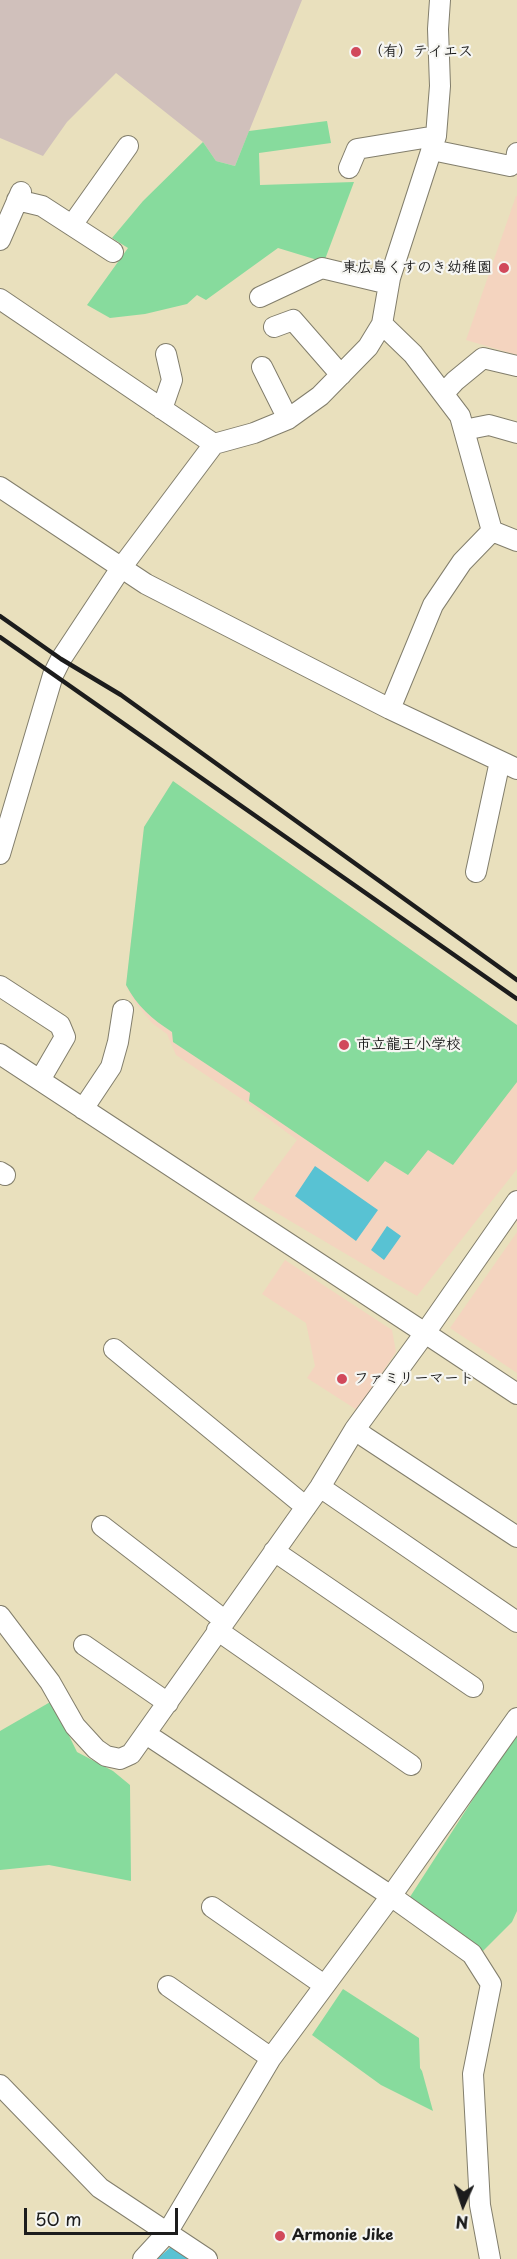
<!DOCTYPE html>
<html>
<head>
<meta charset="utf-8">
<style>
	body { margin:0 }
	#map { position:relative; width:517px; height:2259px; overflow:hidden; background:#e9e0bd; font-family:"Playpen Sans",sans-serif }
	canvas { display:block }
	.north { position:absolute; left:433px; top:2175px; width:60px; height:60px; -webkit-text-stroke:4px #f6f6f2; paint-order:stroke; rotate:183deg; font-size:16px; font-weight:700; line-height:24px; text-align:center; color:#1c1c1c }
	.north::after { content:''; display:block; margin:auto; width:21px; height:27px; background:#1c1c1c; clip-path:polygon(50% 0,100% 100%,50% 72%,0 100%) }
	.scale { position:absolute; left:24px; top:2208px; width:154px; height:27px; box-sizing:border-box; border:3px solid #1c1c1c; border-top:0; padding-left:8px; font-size:18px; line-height:21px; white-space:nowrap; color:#1c1c1c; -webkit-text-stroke:4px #f6f6f2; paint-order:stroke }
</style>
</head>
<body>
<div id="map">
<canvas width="517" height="2259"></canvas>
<div class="north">N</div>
<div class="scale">50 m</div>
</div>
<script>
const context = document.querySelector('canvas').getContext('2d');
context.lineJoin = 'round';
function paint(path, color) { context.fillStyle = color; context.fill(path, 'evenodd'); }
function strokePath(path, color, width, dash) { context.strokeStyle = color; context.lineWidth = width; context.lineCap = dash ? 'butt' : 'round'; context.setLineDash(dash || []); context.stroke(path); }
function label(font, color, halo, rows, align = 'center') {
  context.font = font + ' "Playpen Sans","Klee One",sans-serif'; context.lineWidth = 4.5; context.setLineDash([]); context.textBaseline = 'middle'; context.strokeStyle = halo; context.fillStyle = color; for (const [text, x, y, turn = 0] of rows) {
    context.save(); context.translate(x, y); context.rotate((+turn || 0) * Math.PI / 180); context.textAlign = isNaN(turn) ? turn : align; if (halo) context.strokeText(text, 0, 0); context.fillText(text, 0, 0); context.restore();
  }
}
paint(new Path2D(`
	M 516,196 L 517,196 L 517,355 L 466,340 Z
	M 173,781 L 517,1025 L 517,1169 L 417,1296 L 253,1199 L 297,1140 L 246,1102 L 176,1055 L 167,1034 L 152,1023 L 133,1000 L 126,985 L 144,827 Z
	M 517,1232 L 517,1373 L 450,1328 Z
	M 285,1260 L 392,1330 L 396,1352 L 357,1410 L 307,1378 L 315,1366 L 306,1323 L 262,1294 Z`), '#f4d4bf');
paint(new Path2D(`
	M 0,0 L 302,0 L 235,166 L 216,161 L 203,142 L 116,73 L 67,122 L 43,156 L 0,138 Z`), '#d0c0bb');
paint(new Path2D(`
	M 327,121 L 331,143 L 259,153 L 260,185 L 354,182 L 324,262 L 278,248 L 206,300 L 197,295 L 187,304 L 145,314 L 110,318 L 87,305 L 128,248 L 112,238 L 143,201 L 203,142 L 216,161 L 235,166 L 249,131 Z
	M 173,781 L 517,1025 L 517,1082 L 453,1165 L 428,1150 L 408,1175 L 385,1161 L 368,1182 L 249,1101 L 250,1093 L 173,1042 L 172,1032 C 152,1019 137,1006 126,985 L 144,827 Z
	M 52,1701 L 77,1752 L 113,1771 L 130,1785 L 131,1881 L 49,1865 L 0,1870 L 0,1731 Z
	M 517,1731 L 517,1911 L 512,1922 L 483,1951 L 408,1900 Z
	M 343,1989 L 419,2038 L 420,2068 L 422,2071 L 433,2111 L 381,2085 L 312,2035 Z`), '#87db9d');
paint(new Path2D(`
	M 315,1166 L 378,1210 L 356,1241 L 295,1196 Z
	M 387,1226 L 401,1236 L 384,1260 L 371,1250 Z
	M 173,2245 L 192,2259 L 157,2259 Z`), '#58c2d3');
const minor = new Path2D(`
	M 432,150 L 510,166 L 516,160 L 517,153
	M 349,168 L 357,149 L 436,136
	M 17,200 L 42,206 L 113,252
	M 72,225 L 128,146
	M 0,240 L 21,192
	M 260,297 L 322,268 L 389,284
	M 0,299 L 214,444
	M 382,324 L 413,354 L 460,416 L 492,531 L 462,562 L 433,605 L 390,709
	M 274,327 L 293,320 L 341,375
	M 262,367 L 288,419
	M 444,393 L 455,381 L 483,358 L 517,366
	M 162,409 L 172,380 L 166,354
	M 464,430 L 489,425 L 517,433
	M 0,487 L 146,584 L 390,709 L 517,769
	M 492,531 L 517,541
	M 0,854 L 53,675 L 61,659 L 121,568 L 214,444 L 254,433 L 288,419 L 320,396 L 368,347 L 382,324 L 390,278 L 436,136 L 440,86 L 438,29 L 440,0
	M 476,872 L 500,761
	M 0,986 L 60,1025 L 65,1037 L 40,1080
	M 0,1054 L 425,1333 L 517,1201
	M 83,1109 L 111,1067 L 118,1042 L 123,1010
	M 0,1172 L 5,1175
	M 114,1349 L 306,1507
	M 355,1429 L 365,1437 L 517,1537
	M 320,1487 L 517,1622
	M 102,1526 L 224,1620
	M 274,1551 L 473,1687
	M 0,1616 L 50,1682 L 75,1726 L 96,1749 L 106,1756 L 120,1759 L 131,1754 L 320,1487 L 355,1429 L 425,1333 L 517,1394
	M 217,1630 L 411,1765
	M 84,1645 L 168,1703
	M 146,1734 L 391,1896 L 472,1954 L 491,1984 L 473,2074 L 480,2205 L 490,2259
	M 212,1907 L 324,1985
	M 168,1986 L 271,2058
	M 0,2085 L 100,2188 L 207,2259
	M 143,2259 L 167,2233 L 271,2058 L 391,1896 L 517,1718`);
strokePath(minor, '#827e6c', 22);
strokePath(minor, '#fff', 20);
strokePath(new Path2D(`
	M 0,616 L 61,659 L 121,695 L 517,980
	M 0,637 L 517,999`), '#1c1c1c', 4.5);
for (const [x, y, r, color] of [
	[356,52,6,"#d1495b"],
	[504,268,6,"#d1495b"],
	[344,1045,6,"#d1495b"],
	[342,1379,6,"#d1495b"],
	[280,2236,6,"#d1495b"]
]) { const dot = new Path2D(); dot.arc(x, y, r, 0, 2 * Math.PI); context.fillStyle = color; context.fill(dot); strokePath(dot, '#f6f6f2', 2); }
label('bold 15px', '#1c1c1c', '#f6f6f2', [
	["（有）テイエス",368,52],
	["東広島くすのき幼稚園",492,268,"right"],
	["市立龍王小学校",356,1045],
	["ファミリーマート",354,1379],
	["Armonie Jike",292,2236]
], 'left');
</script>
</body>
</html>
